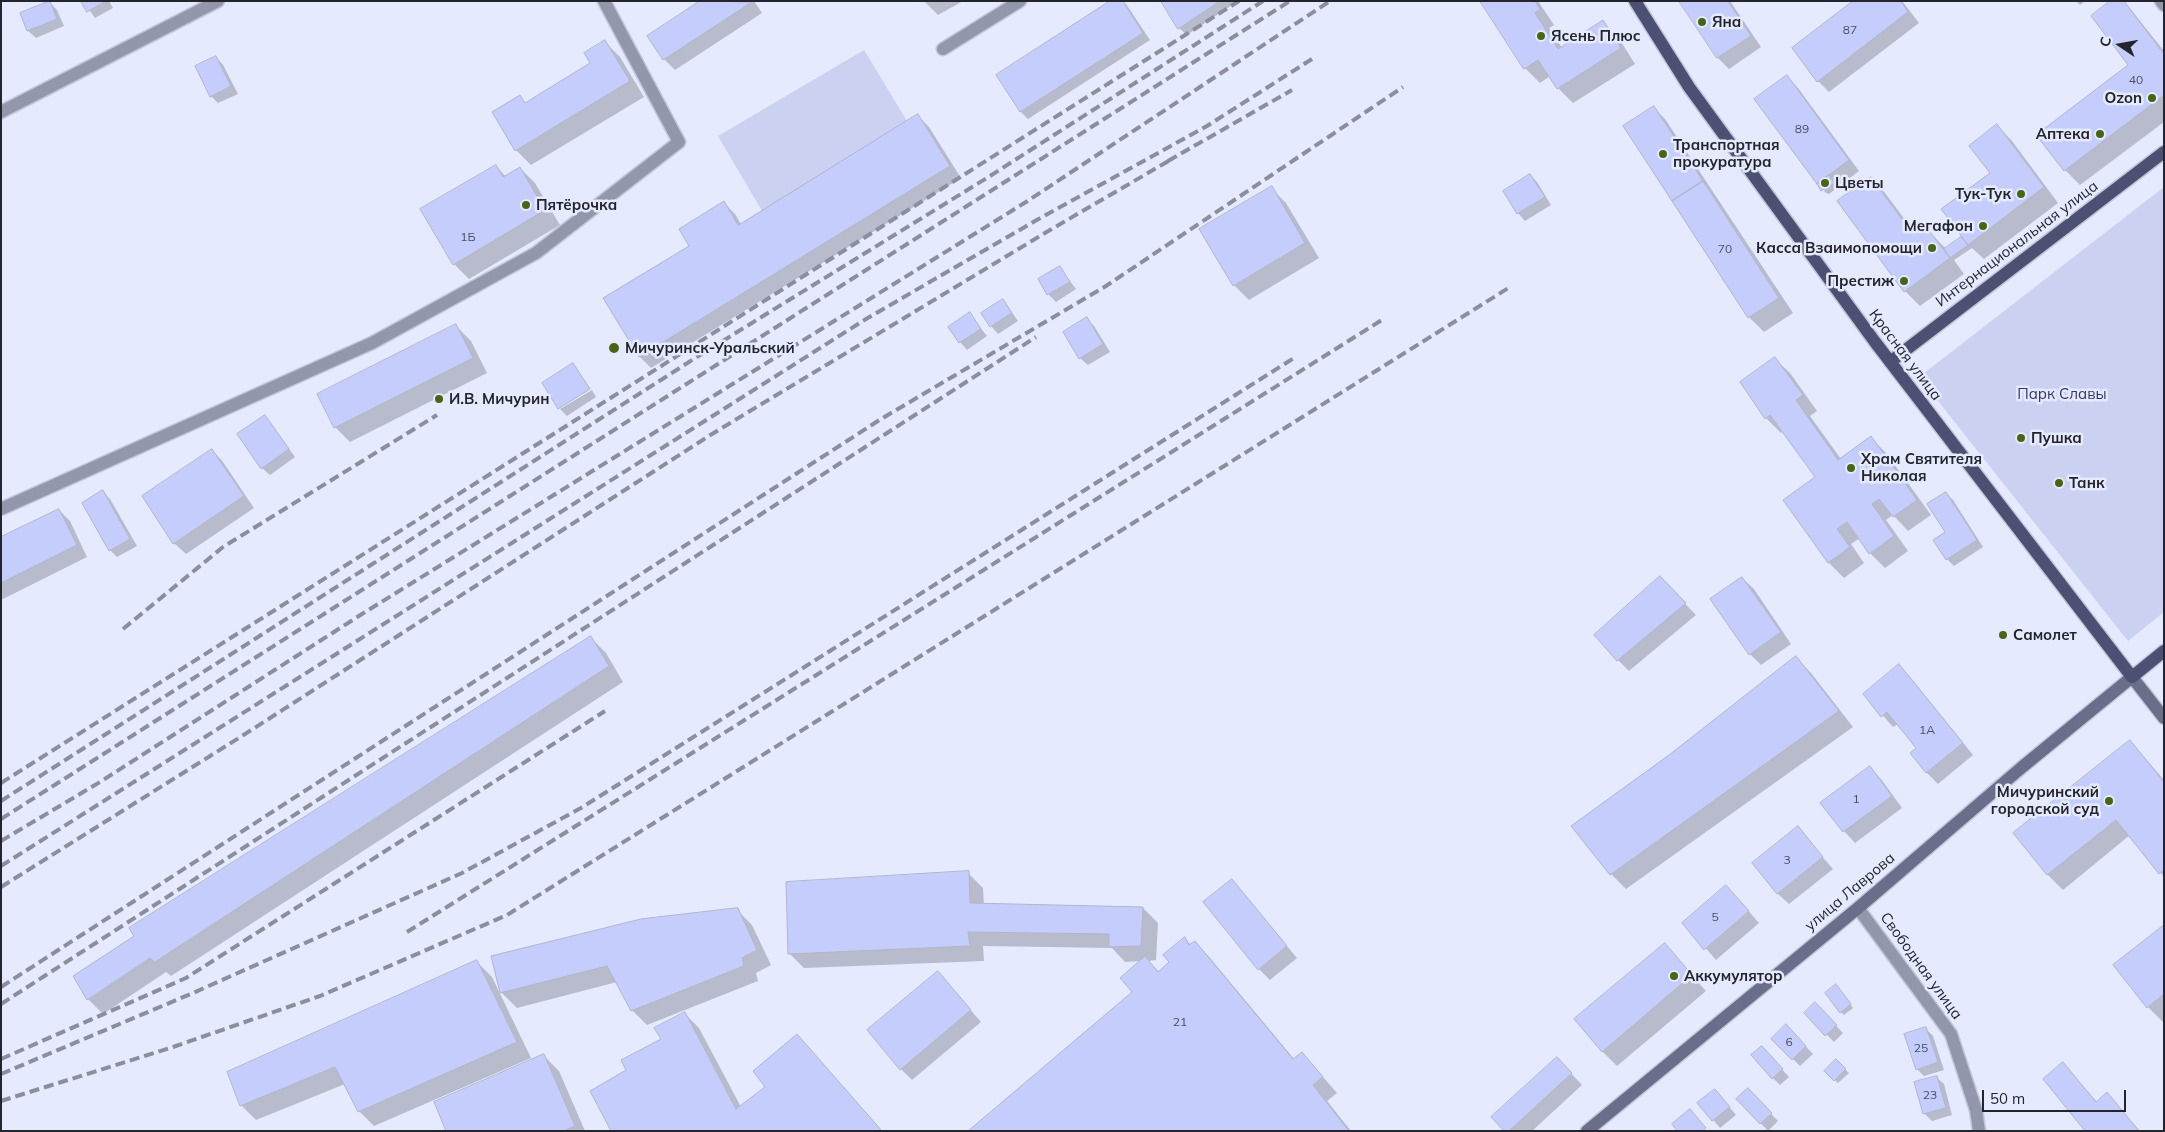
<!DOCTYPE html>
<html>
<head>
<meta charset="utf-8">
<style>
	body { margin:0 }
	#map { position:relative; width:2165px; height:1132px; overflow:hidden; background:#e6eafe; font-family:Mulish,sans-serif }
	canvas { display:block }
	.frame { position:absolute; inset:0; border:2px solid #23242c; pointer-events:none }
	.north { position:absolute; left:2095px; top:20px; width:50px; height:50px; -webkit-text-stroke:4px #e6eafe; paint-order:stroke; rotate:282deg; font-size:14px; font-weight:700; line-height:20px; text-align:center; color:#23242c }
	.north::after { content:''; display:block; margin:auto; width:18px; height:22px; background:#23242c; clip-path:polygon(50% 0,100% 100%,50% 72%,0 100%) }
	.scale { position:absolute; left:1982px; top:1090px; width:144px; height:22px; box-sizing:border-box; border:2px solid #23242c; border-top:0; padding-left:6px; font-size:15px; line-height:18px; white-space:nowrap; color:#23242c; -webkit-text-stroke:4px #e6eafe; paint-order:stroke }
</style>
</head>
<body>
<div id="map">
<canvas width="2165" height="1132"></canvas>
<div class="frame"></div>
<div class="north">С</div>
<div class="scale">50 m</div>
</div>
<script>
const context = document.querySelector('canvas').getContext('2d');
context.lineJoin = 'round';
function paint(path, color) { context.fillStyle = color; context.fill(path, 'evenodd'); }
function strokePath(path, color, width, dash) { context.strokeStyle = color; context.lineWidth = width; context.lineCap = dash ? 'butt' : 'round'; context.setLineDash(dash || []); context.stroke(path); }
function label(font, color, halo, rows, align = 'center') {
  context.font = font + ' Mulish,sans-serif'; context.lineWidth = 5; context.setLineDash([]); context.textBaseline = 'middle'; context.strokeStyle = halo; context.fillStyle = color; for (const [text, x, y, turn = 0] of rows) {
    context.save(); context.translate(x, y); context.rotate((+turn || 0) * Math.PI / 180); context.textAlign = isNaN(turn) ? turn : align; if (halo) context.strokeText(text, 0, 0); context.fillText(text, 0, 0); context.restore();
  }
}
paint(new Path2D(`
	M 864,50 L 907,121 L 762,211 L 718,136 Z
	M 2164,187 L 2164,612 L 2128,641 L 1919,377 Z`), '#cbd1f0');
paint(new Path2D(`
	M 83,1 L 109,1 L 113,8 L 95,18 Z
	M 702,1 L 754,1 L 762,13 L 675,70 L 664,59 Z
	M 924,1 L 963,1 L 938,15 Z
	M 1112,1 L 1123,1 L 1126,4 L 1150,40 L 1028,119 L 1021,112 L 998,75 Z
	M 1162,1 L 1238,1 L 1187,35 L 1179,28 Z
	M 1482,1 L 1538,1 L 1554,25 L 1549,28 L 1562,48 L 1603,22 L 1618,37 L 1635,64 L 1573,103 L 1558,88 L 1550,76 L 1540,83 L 1525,68 Z
	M 1680,1 L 1730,1 L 1761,47 L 1729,69 L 1718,58 Z
	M 1855,1 L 1902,1 L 1919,23 L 1829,92 L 1818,81 Z
	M 2076,1 L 2085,1 L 2080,5 Z
	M 2124,1 L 2164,51 L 2164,122 L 2080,185 L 2065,170 L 2130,65 Z
	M 49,2 L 57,10 L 64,26 L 36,38 L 28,31 L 21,14 Z
	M 605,42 L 620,57 L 644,97 L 531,165 L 516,150 L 494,113 L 520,97 L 526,104 L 592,64 Z
	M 216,57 L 223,65 L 238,94 L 218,103 L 211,96 Z
	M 1786,76 L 1798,88 L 1859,171 L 1829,194 L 1826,193 L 1818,183 Z
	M 1654,108 L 1665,119 L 1793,313 L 1764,332 L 1749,317 Z
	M 918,116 L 929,127 L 961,178 L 651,368 L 640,357 L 604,299 L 691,246 L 724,203 L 735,214 L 741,224 Z
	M 1997,126 L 2012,141 L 2058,203 L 1984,259 L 1972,248 L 1954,260 L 1964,274 L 1920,306 L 1905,291 L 1871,179 L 1885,193 L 1915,233 L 1924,226 L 1946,249 L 1963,237 L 1991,173 Z
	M 496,166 L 506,177 L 520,168 L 535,183 L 560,225 L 469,279 L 454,264 Z
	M 1530,175 L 1537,182 L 1551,205 L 1525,221 L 1518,213 L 1504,191 Z
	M 1271,188 L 1286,203 L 1319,258 L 1249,300 L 1234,285 Z
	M 1059,267 L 1076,289 L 1056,302 L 1048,294 L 1040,280 Z
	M 1003,300 L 1018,321 L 998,334 L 991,326 Z
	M 969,314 L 987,336 L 967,350 L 960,342 Z
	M 1086,319 L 1094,326 L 1110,352 L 1088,365 L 1080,358 Z
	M 456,326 L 471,341 L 487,373 L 350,442 L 335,427 Z
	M 1775,359 L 1790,373 L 1817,411 L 1810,416 L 1841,459 L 1871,438 L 1886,453 L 1931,515 L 1908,531 L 1893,515 L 1886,520 L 1908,551 L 1885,568 L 1870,553 L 1860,538 L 1851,544 L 1864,563 L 1844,578 L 1829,563 L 1784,500 L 1816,477 L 1783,431 L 1781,433 L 1766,418 Z
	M 573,365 L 590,388 L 559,408 L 544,383 Z
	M 592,390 L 596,397 L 567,416 L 560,409 Z
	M 265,416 L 295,457 L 270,475 L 262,468 Z
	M 212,450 L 223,462 L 254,508 L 186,554 L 174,543 Z
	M 103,492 L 110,499 L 137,546 L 117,557 L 110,550 Z
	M 1946,493 L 1953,500 L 1983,547 L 1954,566 L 1947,559 Z
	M 59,510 L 70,521 L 87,557 L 1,600 L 1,539 Z
	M 1660,578 L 1696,615 L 1629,671 L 1618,660 Z
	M 1742,578 L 1754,589 L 1791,644 L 1761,665 L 1750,654 Z
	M 591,638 L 606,653 L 623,682 L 171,976 L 166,972 L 103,1014 L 88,999 Z
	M 1796,658 L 1811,673 L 1853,727 L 1626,889 L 1611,874 Z
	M 1899,666 L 1910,677 L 1973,755 L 1938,784 L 1926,772 L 1918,748 L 1898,724 L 1893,727 L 1864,694 Z
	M 2130,741 L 2164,780 L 2164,877 L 2130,835 L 2063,890 L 2048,875 L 2015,834 Z
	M 1870,768 L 1881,779 L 1902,808 L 1855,843 L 1844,831 Z
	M 1798,828 L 1833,869 L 1789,904 L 1777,893 Z
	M 968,873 L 983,888 L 984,905 L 1143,908 L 1158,923 L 1156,960 L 1148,961 L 1160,973 L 1170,962 L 1185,939 L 1191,945 L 1195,943 L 1210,958 L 1294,1059 L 1302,1053 L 1337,1093 L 1327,1101 L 1351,1131 L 970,1131 L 1134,992 L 1141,961 L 1125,962 L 1112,948 L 983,946 L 984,961 L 804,968 L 789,953 Z
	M 1232,880 L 1297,958 L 1270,980 L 1259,969 Z
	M 1737,898 L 1759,923 L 1716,960 L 1684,923 Z
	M 737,910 L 752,925 L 771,965 L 756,973 L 758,981 L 647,1025 L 632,1010 L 617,982 L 517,1008 L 502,993 L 493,957 Z
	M 2164,926 L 2164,1021 L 2163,1022 L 2148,1007 Z
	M 1664,945 L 1706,991 L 1617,1066 L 1602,1051 Z
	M 477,962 L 492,977 L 531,1058 L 374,1126 L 359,1111 L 345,1084 L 256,1120 L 241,1105 Z
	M 938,972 L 981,1022 L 912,1080 L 901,1069 Z
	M 1839,989 L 1853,1008 L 1844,1015 L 1841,1012 Z
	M 1822,1011 L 1843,1033 L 1834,1042 L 1805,1013 Z
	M 684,1013 L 699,1028 L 741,1107 L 766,1087 L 797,1035 L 882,1131 L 613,1131 L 628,1071 L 662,1040 Z
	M 1786,1026 L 1813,1054 L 1800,1066 L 1773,1039 Z
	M 1926,1029 L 1933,1036 L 1944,1070 L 1924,1076 L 1917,1069 Z
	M 1769,1055 L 1789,1077 L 1780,1085 L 1773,1078 Z
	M 544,1056 L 559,1071 L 585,1131 L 447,1131 Z
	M 1836,1060 L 1849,1073 L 1838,1083 L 1826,1071 Z
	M 2063,1064 L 2097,1102 L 2107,1094 L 2140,1131 L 2087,1131 Z
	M 1568,1070 L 1582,1085 L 1532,1131 L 1506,1131 Z
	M 1936,1077 L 1944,1084 L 1952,1115 L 1932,1121 L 1925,1114 L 1915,1083 Z
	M 1715,1090 L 1736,1115 L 1720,1128 L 1699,1103 Z
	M 1748,1090 L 1778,1121 L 1768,1131 L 1738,1099 Z`), '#0003');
const building = new Path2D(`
	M 50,1 L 57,19 L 27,31 L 20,13 Z
	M 81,1 L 106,1 L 87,12 Z
	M 700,1 L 752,2 L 663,60 L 647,36 Z
	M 1110,1 L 1123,1 L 1143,33 L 1020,112 L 996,75 Z
	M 1161,1 L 1220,1 L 1178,29 Z
	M 1480,1 L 1535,1 L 1540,9 L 1535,13 L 1558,49 L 1603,20 L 1621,48 L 1557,89 L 1538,60 L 1524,69 Z
	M 1679,1 L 1728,1 L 1751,36 L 1717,58 Z
	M 1853,1 L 1901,1 L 1908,12 L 1817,82 L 1792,48 Z
	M 2110,1 L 2124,1 L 2164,54 L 2164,95 L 2064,171 L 2036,135 L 2128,65 L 2091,16 Z
	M 605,40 L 630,81 L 515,151 L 492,112 L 520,95 L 525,103 L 590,63 L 584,53 Z
	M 216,56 L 231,86 L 210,97 L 195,66 Z
	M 1787,75 L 1849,160 L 1817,184 L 1754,99 Z
	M 1654,106 L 1703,181 L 1672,201 L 1623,126 Z
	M 918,114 L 950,166 L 639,357 L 603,298 L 689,246 L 679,229 L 724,201 L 738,225 Z
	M 1997,124 L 2044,187 L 1968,245 L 1941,209 L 1990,173 L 1969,146 Z
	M 496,165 L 503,177 L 520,167 L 545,210 L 453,265 L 420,209 Z
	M 1530,174 L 1545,197 L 1517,214 L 1503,191 Z
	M 1829,175 L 1834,183 L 1821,191 L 1817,184 Z
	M 1871,177 L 1912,233 L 1924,224 L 1950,258 L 1904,292 L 1837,201 Z
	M 1703,181 L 1779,298 L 1748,318 L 1672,201 Z
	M 1272,186 L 1305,243 L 1233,286 L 1199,229 Z
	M 1961,237 L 1968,245 L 1950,258 L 1944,249 Z
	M 1060,266 L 1070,282 L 1047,295 L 1038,279 Z
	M 1003,299 L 1012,313 L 990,327 L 981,313 Z
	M 970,312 L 981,329 L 959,343 L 948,327 Z
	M 1087,317 L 1103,344 L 1079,359 L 1063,332 Z
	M 456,324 L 473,358 L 334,428 L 317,394 Z
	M 1775,357 L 1803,395 L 1796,400 L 1838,460 L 1871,436 L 1917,500 L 1893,517 L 1879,499 L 1872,504 L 1894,536 L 1869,554 L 1847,522 L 1837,529 L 1850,547 L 1828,563 L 1783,500 L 1815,477 L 1770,415 L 1765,419 L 1740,382 Z
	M 573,363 L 590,389 L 558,409 L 542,383 Z
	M 265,415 L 289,449 L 261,469 L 237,434 Z
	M 212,449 L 244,496 L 173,544 L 142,496 Z
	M 103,490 L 130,539 L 109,551 L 82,503 Z
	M 1946,492 L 1977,540 L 1946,560 L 1933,540 L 1945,532 L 1927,504 Z
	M 59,509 L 77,545 L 1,583 L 1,537 Z
	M 1660,576 L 1686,603 L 1617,661 L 1594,635 Z
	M 1742,577 L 1781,632 L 1749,655 L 1710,599 Z
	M 591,636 L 609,666 L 155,962 L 150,958 L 87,1000 L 73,976 L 134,936 L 129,928 Z
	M 1796,656 L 1839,711 L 1610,875 L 1571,826 L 1669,755 Z
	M 1899,664 L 1963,743 L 1926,773 L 1910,753 L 1916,748 L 1887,712 L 1881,717 L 1863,694 Z
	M 2130,740 L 2164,782 L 2164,870 L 2159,874 L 2116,820 L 2047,875 L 2013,833 Z
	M 1870,766 L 1892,796 L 1843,832 L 1820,803 Z
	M 1798,826 L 1823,857 L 1777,894 L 1752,863 Z
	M 969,871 L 970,903 L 1143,907 L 1141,946 L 1109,947 L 1109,934 L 968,932 L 970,946 L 788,954 L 786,882 Z
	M 1232,879 L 1287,946 L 1258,970 L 1203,902 Z
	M 1726,885 L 1749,911 L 1704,950 L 1682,923 Z
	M 738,908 L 757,950 L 742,958 L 744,966 L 631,1011 L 607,966 L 500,993 L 491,956 L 641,919 Z
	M 2164,925 L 2164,994 L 2147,1008 L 2113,965 Z
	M 1185,937 L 1189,945 L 1195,941 L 1293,1059 L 1302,1052 L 1323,1077 L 1313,1085 L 1349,1131 L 968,1131 L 1132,992 L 1120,978 L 1145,956 L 1158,972 L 1169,962 L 1163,955 Z
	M 1665,943 L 1692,975 L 1602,1052 L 1574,1019 Z
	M 477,960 L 517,1042 L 358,1112 L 335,1067 L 240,1106 L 227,1072 Z
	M 938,971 L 971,1010 L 900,1070 L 867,1030 Z
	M 1836,984 L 1851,1004 L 1840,1013 L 1825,993 Z
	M 1815,1002 L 1837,1025 L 1825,1036 L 1804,1013 Z
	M 685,1012 L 736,1109 L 765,1087 L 753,1071 L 797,1034 L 882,1131 L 611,1131 L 590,1091 L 626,1070 L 621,1060 L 661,1039 L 654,1028 Z
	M 1786,1024 L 1806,1046 L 1792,1060 L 1771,1039 Z
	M 1926,1027 L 1938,1062 L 1916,1070 L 1904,1034 Z
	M 1762,1046 L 1783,1069 L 1772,1079 L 1751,1055 Z
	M 544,1054 L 575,1126 L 564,1131 L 446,1131 L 434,1102 Z
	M 1557,1057 L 1572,1073 L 1509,1131 L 1504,1131 L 1491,1117 Z
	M 1836,1059 L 1846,1069 L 1834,1081 L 1824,1071 Z
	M 2063,1062 L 2096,1102 L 2107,1092 L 2139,1131 L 2085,1131 L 2043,1079 Z
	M 1937,1076 L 1946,1108 L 1923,1114 L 1914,1082 Z
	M 1748,1088 L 1772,1113 L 1760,1124 L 1736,1099 Z
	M 1715,1089 L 1730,1107 L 1712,1121 L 1697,1103 Z
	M 1690,1109 L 1706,1128 L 1702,1131 L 1677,1131 L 1672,1124 Z`);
paint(building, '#c5cdfd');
strokePath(building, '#b1b5c8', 1);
const minor = new Path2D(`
	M 2161,1 L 2164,5
	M 943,49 L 1020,1
	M 1,112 L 218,1
	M 1,509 L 372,343 L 536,253 L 679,142 L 604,1
	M 1858,908 L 1951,1034 L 1976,1110 L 1979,1131`);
const secondary = new Path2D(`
	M 1587,1131 L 1858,908 L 2021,768 L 2132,677 L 2164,718`);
const primary = new Path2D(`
	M 1635,1 L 1689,87 L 1875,342 L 2132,677 L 2164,651
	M 1890,362 L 2164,152`);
strokePath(minor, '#c3c6d8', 15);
strokePath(secondary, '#c3c6d8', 15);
strokePath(primary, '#c3c6d8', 15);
strokePath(minor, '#9397ab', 12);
strokePath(secondary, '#696e8b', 12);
strokePath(primary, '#4c5174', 12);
strokePath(new Path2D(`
	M 1168,161 L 1292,90
	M 123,629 L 223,547 L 437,415
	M 1,783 L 1239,1
	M 1,801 L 700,355 L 990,176 L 1263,1
	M 1,819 L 1290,1
	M 1,841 L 100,782 L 362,614 L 1026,202 L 1330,1
	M 1,866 L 866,319 L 1035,221 L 1207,126 L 1312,59
	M 1,887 L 242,736 L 712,434 L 1050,230 L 1172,159
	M 407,932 L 1385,318
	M 1,987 L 881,419 L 1106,286 L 1403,87
	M 1,1004 L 1036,337
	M 1,1059 L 186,978 L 605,711
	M 1,1074 L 193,993 L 462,873 L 581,808 L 1294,358
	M 1,1101 L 173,1047 L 320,996 L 507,915 L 1510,287`), '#8c8e9d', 4, [10, 5]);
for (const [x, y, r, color] of [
	[1702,22,5,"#486415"],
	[1541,36,5,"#486415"],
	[2152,98,5,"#486415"],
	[2100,134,5,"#486415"],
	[1663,154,5,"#486415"],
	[1825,183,5,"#486415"],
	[2021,194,5,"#486415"],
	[526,205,5,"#486415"],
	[1983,226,5,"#486415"],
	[1932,248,5,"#486415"],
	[1904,281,5,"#486415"],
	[614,348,6,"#486415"],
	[439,399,5,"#486415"],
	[2021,438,5,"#486415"],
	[1851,468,5,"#486415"],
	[2059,483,5,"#486415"],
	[2003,635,5,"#486415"],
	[2109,801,5,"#486415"],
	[1674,976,5,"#486415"]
]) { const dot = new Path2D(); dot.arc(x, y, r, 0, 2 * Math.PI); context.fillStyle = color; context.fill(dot); strokePath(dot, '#e6eafe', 2); }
label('12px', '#4c4e60', null, [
	["87",1850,30],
	["40",2136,80],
	["89",1802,129],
	["1Б",468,237],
	["70",1725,249],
	["1А",1927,730],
	["1",1856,799],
	["3",1787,860],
	["5",1715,917],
	["21",1180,1022],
	["6",1789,1042],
	["25",1921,1048],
	["23",1930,1095]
]);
label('bold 15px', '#23242c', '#e6eafe', [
	["Яна",1712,22],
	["Ясень Плюс",1551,36],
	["Ozon",2142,98,"right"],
	["Аптека",2090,134,"right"],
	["Транспортная",1673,145],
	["прокуратура",1673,162],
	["Цветы",1835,183],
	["Тук-Тук",2011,194,"right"],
	["Пятёрочка",536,205],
	["Мегафон",1973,226,"right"],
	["Касса Взаимопомощи",1922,248,"right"],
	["Престиж",1894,281,"right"],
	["Мичуринск-Уральский",625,348],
	["И.В. Мичурин",449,399],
	["Пушка",2031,438],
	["Храм Святителя",1861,459],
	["Николая",1861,476],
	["Танк",2069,483],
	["Самолет",2013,635],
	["Мичуринский",2099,792,"right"],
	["городской суд",2099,809,"right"],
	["Аккумулятор",1684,976]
], 'left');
label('15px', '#23242c', '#e6eafe', [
	["Интернациональная улица",2017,244,-37],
	["Красная улица",1905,355,53],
	["улица Лаврова",1850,892,-40],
	["Свободная улица",1921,966,54]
]);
label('15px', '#32366e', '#e6eafe', [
	["Парк Славы",2062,394]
]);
</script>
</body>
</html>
